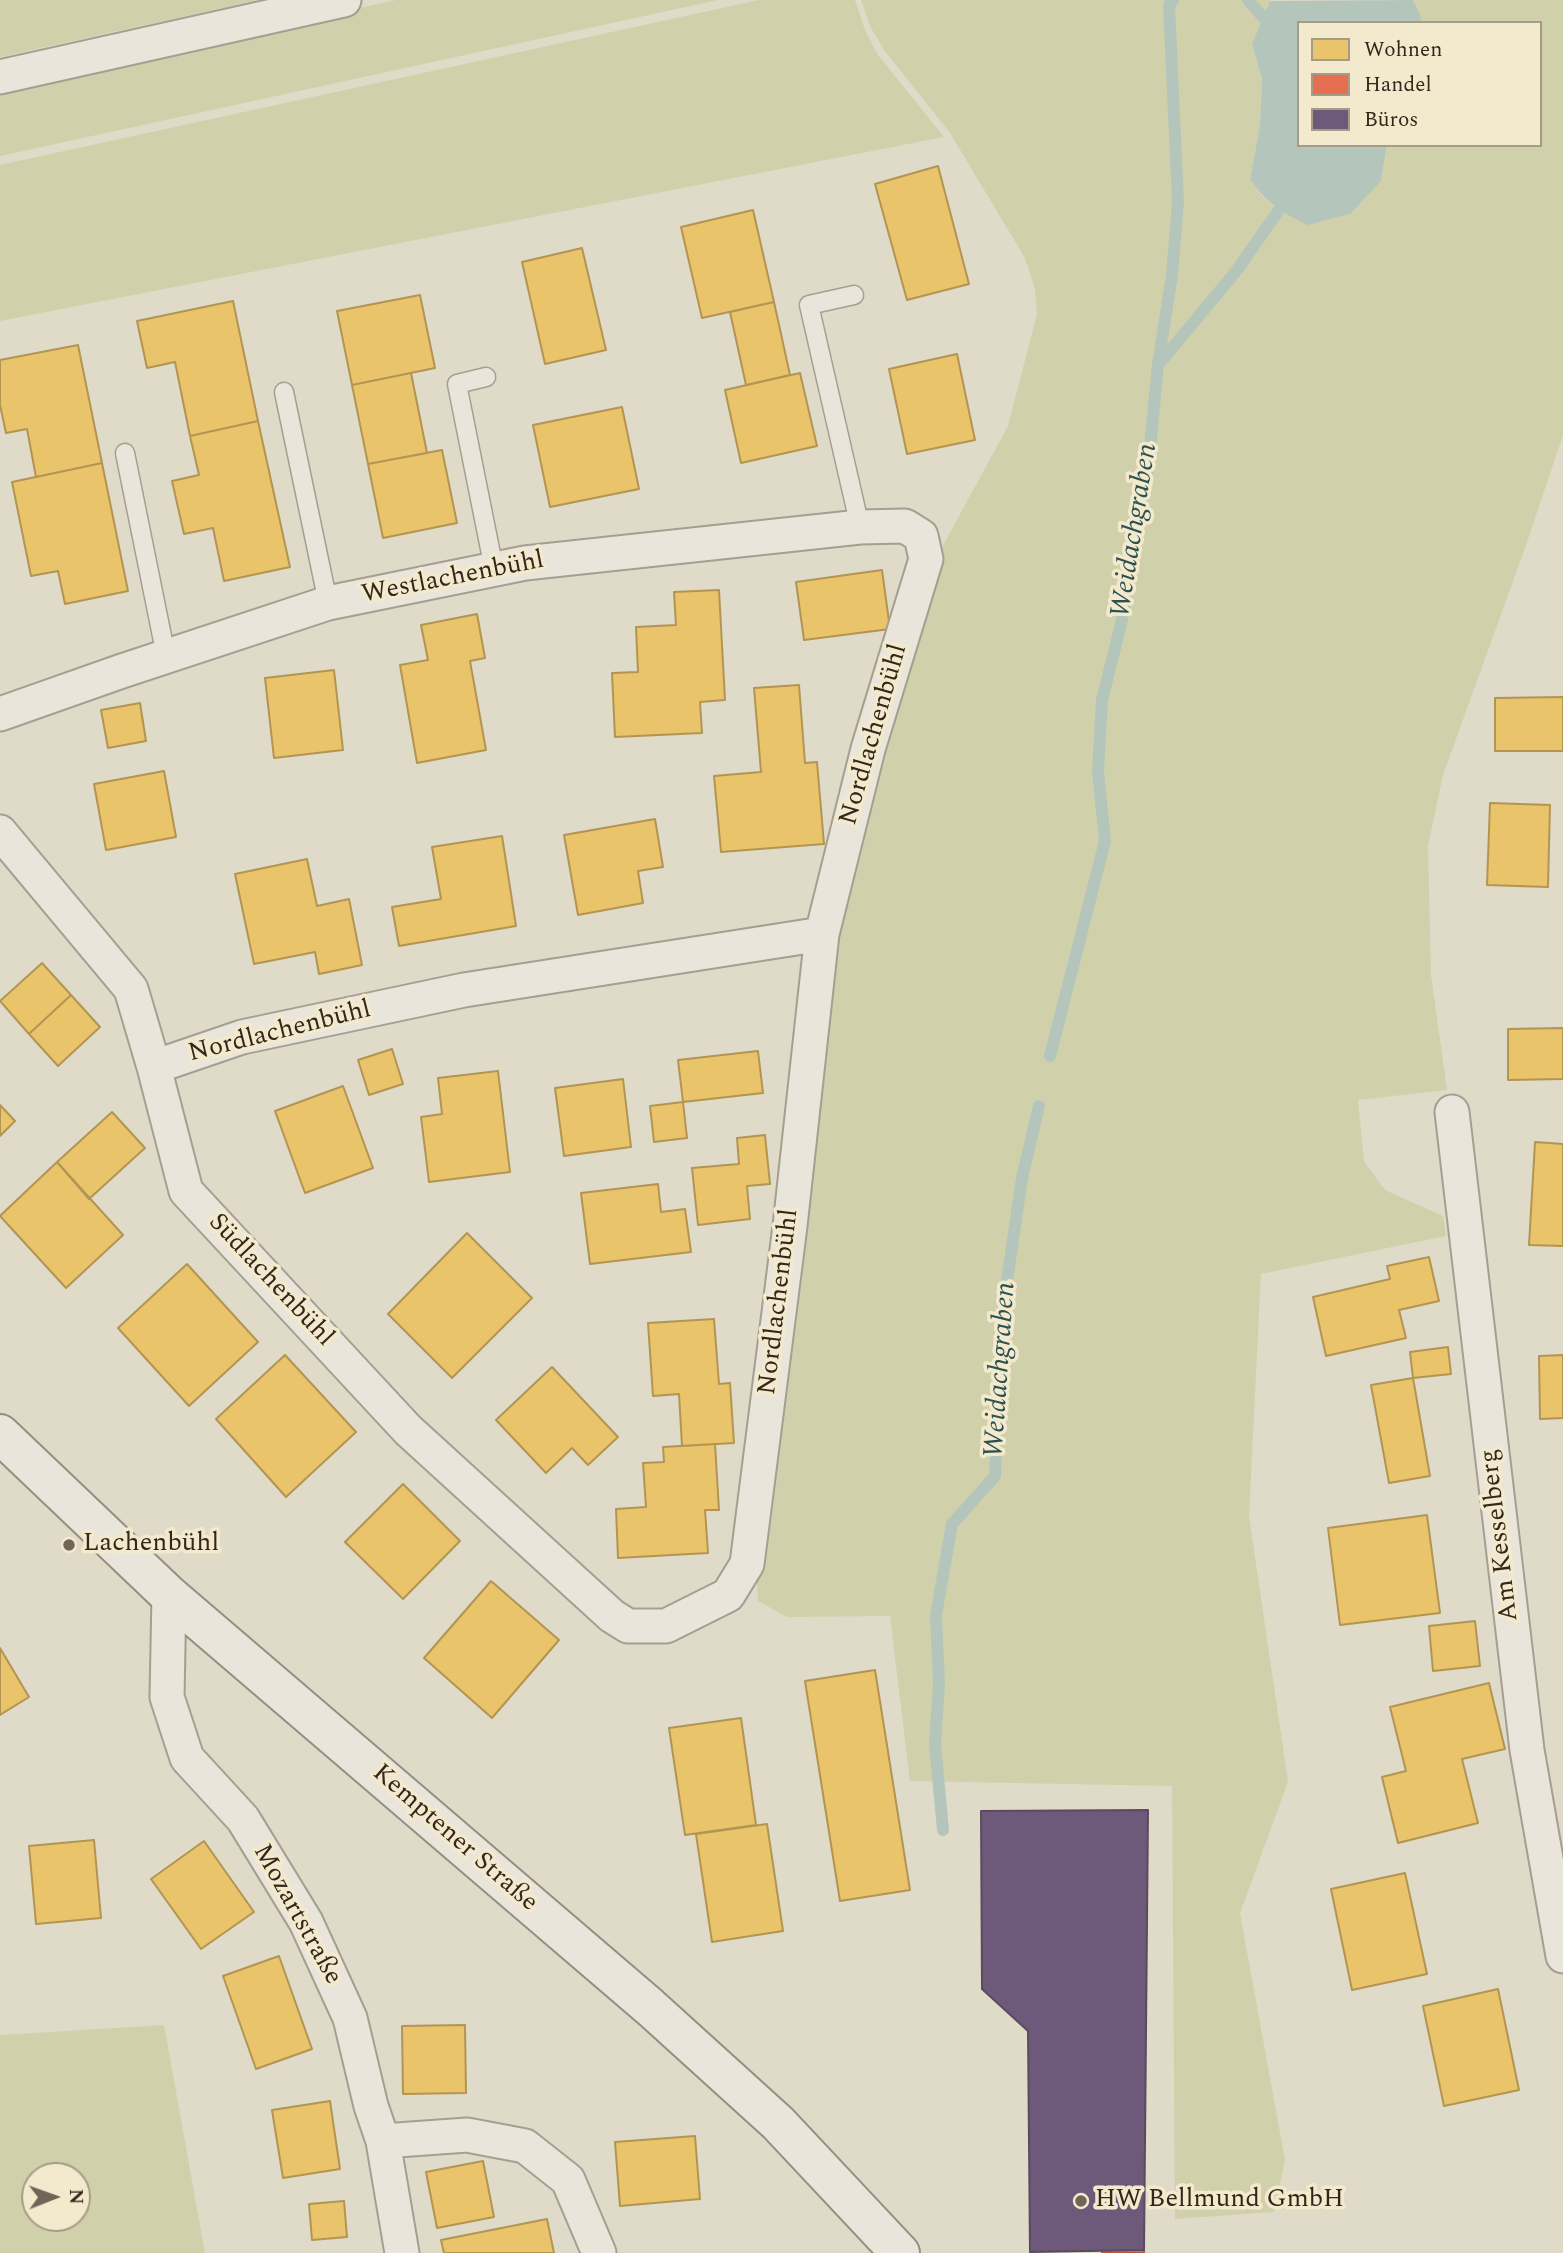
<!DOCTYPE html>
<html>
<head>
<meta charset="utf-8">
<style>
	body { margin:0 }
	#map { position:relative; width:1563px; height:2253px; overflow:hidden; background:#e0dac8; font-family:Spectral,serif }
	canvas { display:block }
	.legend { position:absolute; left:1297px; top:21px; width:245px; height:126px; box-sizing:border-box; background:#f3e9cd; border:2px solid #a69b86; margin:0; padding:9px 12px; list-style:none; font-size:21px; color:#33271c }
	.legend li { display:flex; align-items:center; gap:14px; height:35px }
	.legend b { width:35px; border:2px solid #a69b86 }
	.north { position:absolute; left:21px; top:2162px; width:70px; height:70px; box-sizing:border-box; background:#f3e9cd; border:2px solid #a69b86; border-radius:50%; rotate:89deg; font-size:19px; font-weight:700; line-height:28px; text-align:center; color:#33271c }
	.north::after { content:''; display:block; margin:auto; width:24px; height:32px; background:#706658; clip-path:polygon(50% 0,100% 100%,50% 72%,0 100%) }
</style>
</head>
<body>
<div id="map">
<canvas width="1563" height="2253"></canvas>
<ul class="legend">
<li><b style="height:19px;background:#e9c46a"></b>Wohnen</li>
<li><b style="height:19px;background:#e76f51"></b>Handel</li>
<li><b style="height:19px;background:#6d597a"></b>Büros</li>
</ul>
<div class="north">N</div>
</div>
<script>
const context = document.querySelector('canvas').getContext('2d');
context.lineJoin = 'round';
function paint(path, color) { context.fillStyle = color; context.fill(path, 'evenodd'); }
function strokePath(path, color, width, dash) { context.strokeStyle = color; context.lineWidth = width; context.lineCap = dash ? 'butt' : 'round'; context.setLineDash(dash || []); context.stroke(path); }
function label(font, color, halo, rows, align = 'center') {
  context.font = font + ' Spectral,serif'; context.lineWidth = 7; context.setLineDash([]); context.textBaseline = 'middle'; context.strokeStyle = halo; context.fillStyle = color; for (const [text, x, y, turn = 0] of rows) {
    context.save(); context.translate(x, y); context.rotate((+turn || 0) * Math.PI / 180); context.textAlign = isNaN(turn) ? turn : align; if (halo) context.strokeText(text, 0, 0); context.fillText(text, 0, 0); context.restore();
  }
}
paint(new Path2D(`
	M 0,0 L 258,0 L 0,57 Z
	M 396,0 L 718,0 L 0,156 L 0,86 Z
	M 759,0 L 855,0 L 865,30 L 878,55 L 944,137 L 0,321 L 0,165 Z
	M 861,0 L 1271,0 L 1252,44 L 1262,79 L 1260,125 L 1250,179 L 1262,196 L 1279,210 L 1381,181 L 1387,145 L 1540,145 L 1540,23 L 1422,23 L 1420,14 L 1413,0 L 1563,0 L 1563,435 L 1524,551 L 1443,775 L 1428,846 L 1431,975 L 1447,1090 L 1358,1100 L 1364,1161 L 1385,1190 L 1443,1216 L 1446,1236 L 1261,1274 L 1249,1516 L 1288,1782 L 1240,1913 L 1285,2160 L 1274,2212 L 1175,2219 L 1172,1786 L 910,1781 L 890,1616 L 787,1617 L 758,1601 L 756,1564 L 831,934 L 940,551 L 1008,426 L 1037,314 L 1035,289 L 1025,258 L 950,133 L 884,50 L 871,28 Z
	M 164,2025 L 205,2253 L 0,2253 L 0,2035 ZM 35,2176 L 77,2176 L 77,2218 L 35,2218 Z`), '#d0d1ab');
paint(new Path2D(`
	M 1413,0 L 1420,14 L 1422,23 L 1299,23 L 1299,145 L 1387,145 L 1381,181 L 1350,214 L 1307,225 C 1282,212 1266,203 1250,179 L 1260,125 L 1262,79 L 1252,44 L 1270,1 Z`), '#b4c6bb');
const homes = new Path2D(`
	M 938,166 L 969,284 L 907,300 L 875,184 Z
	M 753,210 L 774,302 L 702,318 L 681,227 Z
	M 582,248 L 606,350 L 545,364 L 522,262 Z
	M 420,295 L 435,368 L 352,385 L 337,311 Z
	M 233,301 L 258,421 L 190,436 L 175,362 L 147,368 L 137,321 Z
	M 774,302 L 790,375 L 746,385 L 730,312 Z
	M 78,345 L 102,463 L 36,477 L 27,429 L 6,433 L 0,405 L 0,360 Z
	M 957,354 L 975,440 L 907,454 L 889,369 Z
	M 411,373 L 427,453 L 368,464 L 352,385 Z
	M 800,373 L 817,446 L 741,463 L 725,390 Z
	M 622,407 L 639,489 L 550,507 L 533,425 Z
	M 258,421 L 290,567 L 224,581 L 213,528 L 184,534 L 172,481 L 199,475 L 190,436 Z
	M 442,450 L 457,523 L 383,538 L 368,464 Z
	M 102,463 L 128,591 L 65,604 L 58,571 L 31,576 L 12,482 Z
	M 882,570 L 890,629 L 804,640 L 796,582 Z
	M 719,590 L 725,700 L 700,702 L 702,733 L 615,737 L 612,673 L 638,672 L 636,627 L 676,625 L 674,592 Z
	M 477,614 L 485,658 L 470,661 L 486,750 L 417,763 L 400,665 L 428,660 L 421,625 Z
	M 334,670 L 343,750 L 274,758 L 265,678 Z
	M 799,685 L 805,763 L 817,762 L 824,844 L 721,852 L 714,776 L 761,772 L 754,688 Z
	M 1563,697 L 1563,751 L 1495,751 L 1495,698 Z
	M 140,703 L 146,741 L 108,748 L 101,710 Z
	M 164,771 L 176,837 L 106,850 L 94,784 Z
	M 1490,803 L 1550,805 L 1548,887 L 1487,885 Z
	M 655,819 L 663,867 L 638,871 L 643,903 L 578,915 L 564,835 Z
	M 502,836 L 516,926 L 399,946 L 392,907 L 441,899 L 432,847 Z
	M 307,859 L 317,906 L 349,899 L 362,965 L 319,974 L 315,952 L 254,964 L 235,874 Z
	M 42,963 L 71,995 L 29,1034 L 0,1001 Z
	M 71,995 L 100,1027 L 58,1066 L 29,1034 Z
	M 1563,1028 L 1563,1079 L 1508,1080 L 1508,1029 Z
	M 392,1049 L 403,1084 L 369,1095 L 358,1060 Z
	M 758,1051 L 763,1093 L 683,1102 L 678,1060 Z
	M 498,1071 L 510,1172 L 429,1182 L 421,1117 L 442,1114 L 438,1078 Z
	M 623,1079 L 631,1147 L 564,1156 L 555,1088 Z
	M 343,1086 L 373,1168 L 305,1193 L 275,1111 Z
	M 683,1102 L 687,1138 L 654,1142 L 650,1106 Z
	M 0,1105 L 15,1121 L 0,1136 Z
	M 112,1112 L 145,1148 L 89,1199 L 57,1162 Z
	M 765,1135 L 770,1184 L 747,1186 L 750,1219 L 698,1225 L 692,1168 L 739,1164 L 737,1138 Z
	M 1535,1142 L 1563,1144 L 1563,1246 L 1529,1245 Z
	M 57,1162 L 123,1235 L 66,1288 L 0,1216 Z
	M 658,1184 L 661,1212 L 685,1209 L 691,1252 L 590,1264 L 581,1193 Z
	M 467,1233 L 532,1298 L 452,1378 L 388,1314 Z
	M 1429,1257 L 1439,1301 L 1399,1310 L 1406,1338 L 1326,1356 L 1313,1297 L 1390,1279 L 1387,1266 Z
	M 187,1264 L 258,1342 L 189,1406 L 118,1328 Z
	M 714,1319 L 719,1384 L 730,1383 L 734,1443 L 682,1446 L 679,1394 L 653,1396 L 648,1323 Z
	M 1448,1347 L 1451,1374 L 1413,1378 L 1410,1352 Z
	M 285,1355 L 356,1432 L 286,1497 L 216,1419 Z
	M 1563,1355 L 1563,1418 L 1540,1419 L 1539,1356 Z
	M 552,1367 L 618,1437 L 588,1465 L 572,1448 L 546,1473 L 496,1420 Z
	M 1413,1378 L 1430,1476 L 1389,1483 L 1371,1385 Z
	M 715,1444 L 719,1510 L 705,1510 L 708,1553 L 618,1558 L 616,1509 L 646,1507 L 643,1463 L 664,1462 L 663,1447 Z
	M 403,1484 L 460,1541 L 403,1599 L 345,1542 Z
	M 1427,1515 L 1440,1613 L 1340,1625 L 1328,1528 Z
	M 491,1581 L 559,1640 L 492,1718 L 424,1658 Z
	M 1475,1621 L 1480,1666 L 1433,1671 L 1429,1626 Z
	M 0,1648 L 29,1697 L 0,1715 Z
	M 875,1670 L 910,1890 L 840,1901 L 805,1681 Z
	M 1489,1683 L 1505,1749 L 1462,1759 L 1478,1823 L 1398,1843 L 1382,1777 L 1406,1771 L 1390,1707 Z
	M 741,1718 L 756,1825 L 685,1835 L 669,1728 Z
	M 767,1824 L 783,1931 L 712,1942 L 696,1834 Z
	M 94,1840 L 101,1918 L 36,1924 L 29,1846 Z
	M 204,1841 L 254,1912 L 201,1949 L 151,1879 Z
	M 1405,1873 L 1427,1974 L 1352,1990 L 1331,1889 Z
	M 279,1956 L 312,2049 L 256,2069 L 223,1976 Z
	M 1498,1989 L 1519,2090 L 1444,2106 L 1423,2006 Z
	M 465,2025 L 466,2093 L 403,2094 L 402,2026 Z
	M 330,2101 L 340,2169 L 283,2178 L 272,2110 Z
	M 695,2136 L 700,2199 L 620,2206 L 615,2142 Z
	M 483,2161 L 494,2217 L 437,2228 L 426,2172 Z
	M 344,2201 L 347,2237 L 312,2240 L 309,2204 Z
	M 547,2219 L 554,2253 L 444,2253 L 441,2240 Z`);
paint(homes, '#e9c46a');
strokePath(homes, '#b29553', 2);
const shops = new Path2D(`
	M 1102,2250 L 1144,2250 L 1144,2253 L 1102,2253 Z`);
paint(shops, '#e76f51');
strokePath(shops, '#b15941', 2);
const offices = new Path2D(`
	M 1148,1810 L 1144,2250 L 1030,2252 L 1028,2031 L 982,1989 L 981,1811 Z`);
paint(offices, '#6d597a');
strokePath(offices, '#5c4a5e', 2);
strokePath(new Path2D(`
	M 1248,0 L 1263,17
	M 1159,364 L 1237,270 L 1279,210
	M 1050,1056 L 1105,841 L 1098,771 L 1102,700 L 1122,620 L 1148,469 L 1158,364 L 1172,275 L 1178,202 L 1169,5 L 1173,0
	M 943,1830 L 935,1744 L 939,1684 L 936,1615 L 952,1524 L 995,1476 L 1001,1322 L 1022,1178 L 1039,1106`), '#b4c6bb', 12);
const lane = new Path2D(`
	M 854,295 L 809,305 L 860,527
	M 486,377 L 457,384 L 494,569
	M 284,392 L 328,603
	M 125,453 L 166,656`);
const street = new Path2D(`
	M 0,77 L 344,0
	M 0,714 L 122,671 L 328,603 L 525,563 L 860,527 L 905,526 L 921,536 L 926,559 L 868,749 L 822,934 L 790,1226 L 747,1564 L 728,1595 L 666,1626 L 628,1626 L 612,1616 L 408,1430 L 186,1191 L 154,1067 L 131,989 L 0,832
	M 154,1067 L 242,1037 L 464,990 L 822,934
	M 1452,1112 L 1527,1750 L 1563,1956
	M 169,1595 L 167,1697 L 187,1758 L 243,1819 L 306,1922 L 350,2018 L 371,2106 L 383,2141 L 402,2253
	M 383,2141 L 467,2135 L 525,2146 L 568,2180 L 599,2253`);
const secondary = new Path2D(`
	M 0,1434 L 169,1595 L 650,2007 L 778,2123 L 900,2253`);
strokePath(lane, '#a59f92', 21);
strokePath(street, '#a59f92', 37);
strokePath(secondary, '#958e82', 42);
strokePath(lane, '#e9e5da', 18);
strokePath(street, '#e9e5da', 33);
strokePath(secondary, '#e9e5da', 38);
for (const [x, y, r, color] of [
	[69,1545,7,"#706658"],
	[1081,2201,7,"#706658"]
]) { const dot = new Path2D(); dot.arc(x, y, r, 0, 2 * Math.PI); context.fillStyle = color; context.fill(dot); strokePath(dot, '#f3e9cd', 2.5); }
label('26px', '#33271c', '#f3e9cd', [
	["Westlachenbühl",453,579,-11],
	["Nordlachenbühl",875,735,-74],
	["Nordlachenbühl",280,1033,-14],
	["Südlachenbühl",270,1281,47],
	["Nordlachenbühl",780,1302,-83],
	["Am Kesselberg",1501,1535,-97],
	["Kemptener Straße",454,1839,41],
	["Mozartstraße",296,1915,61]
]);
label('26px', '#33271c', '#f3e9cd', [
	["Lachenbühl",83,1545],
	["HW Bellmund GmbH",1095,2201]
], 'left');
label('italic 28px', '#2b5250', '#f3e9cd', [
	["Weidachgraben",1136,531,-81],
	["Weidachgraben",1002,1370,-86]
]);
</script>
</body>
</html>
